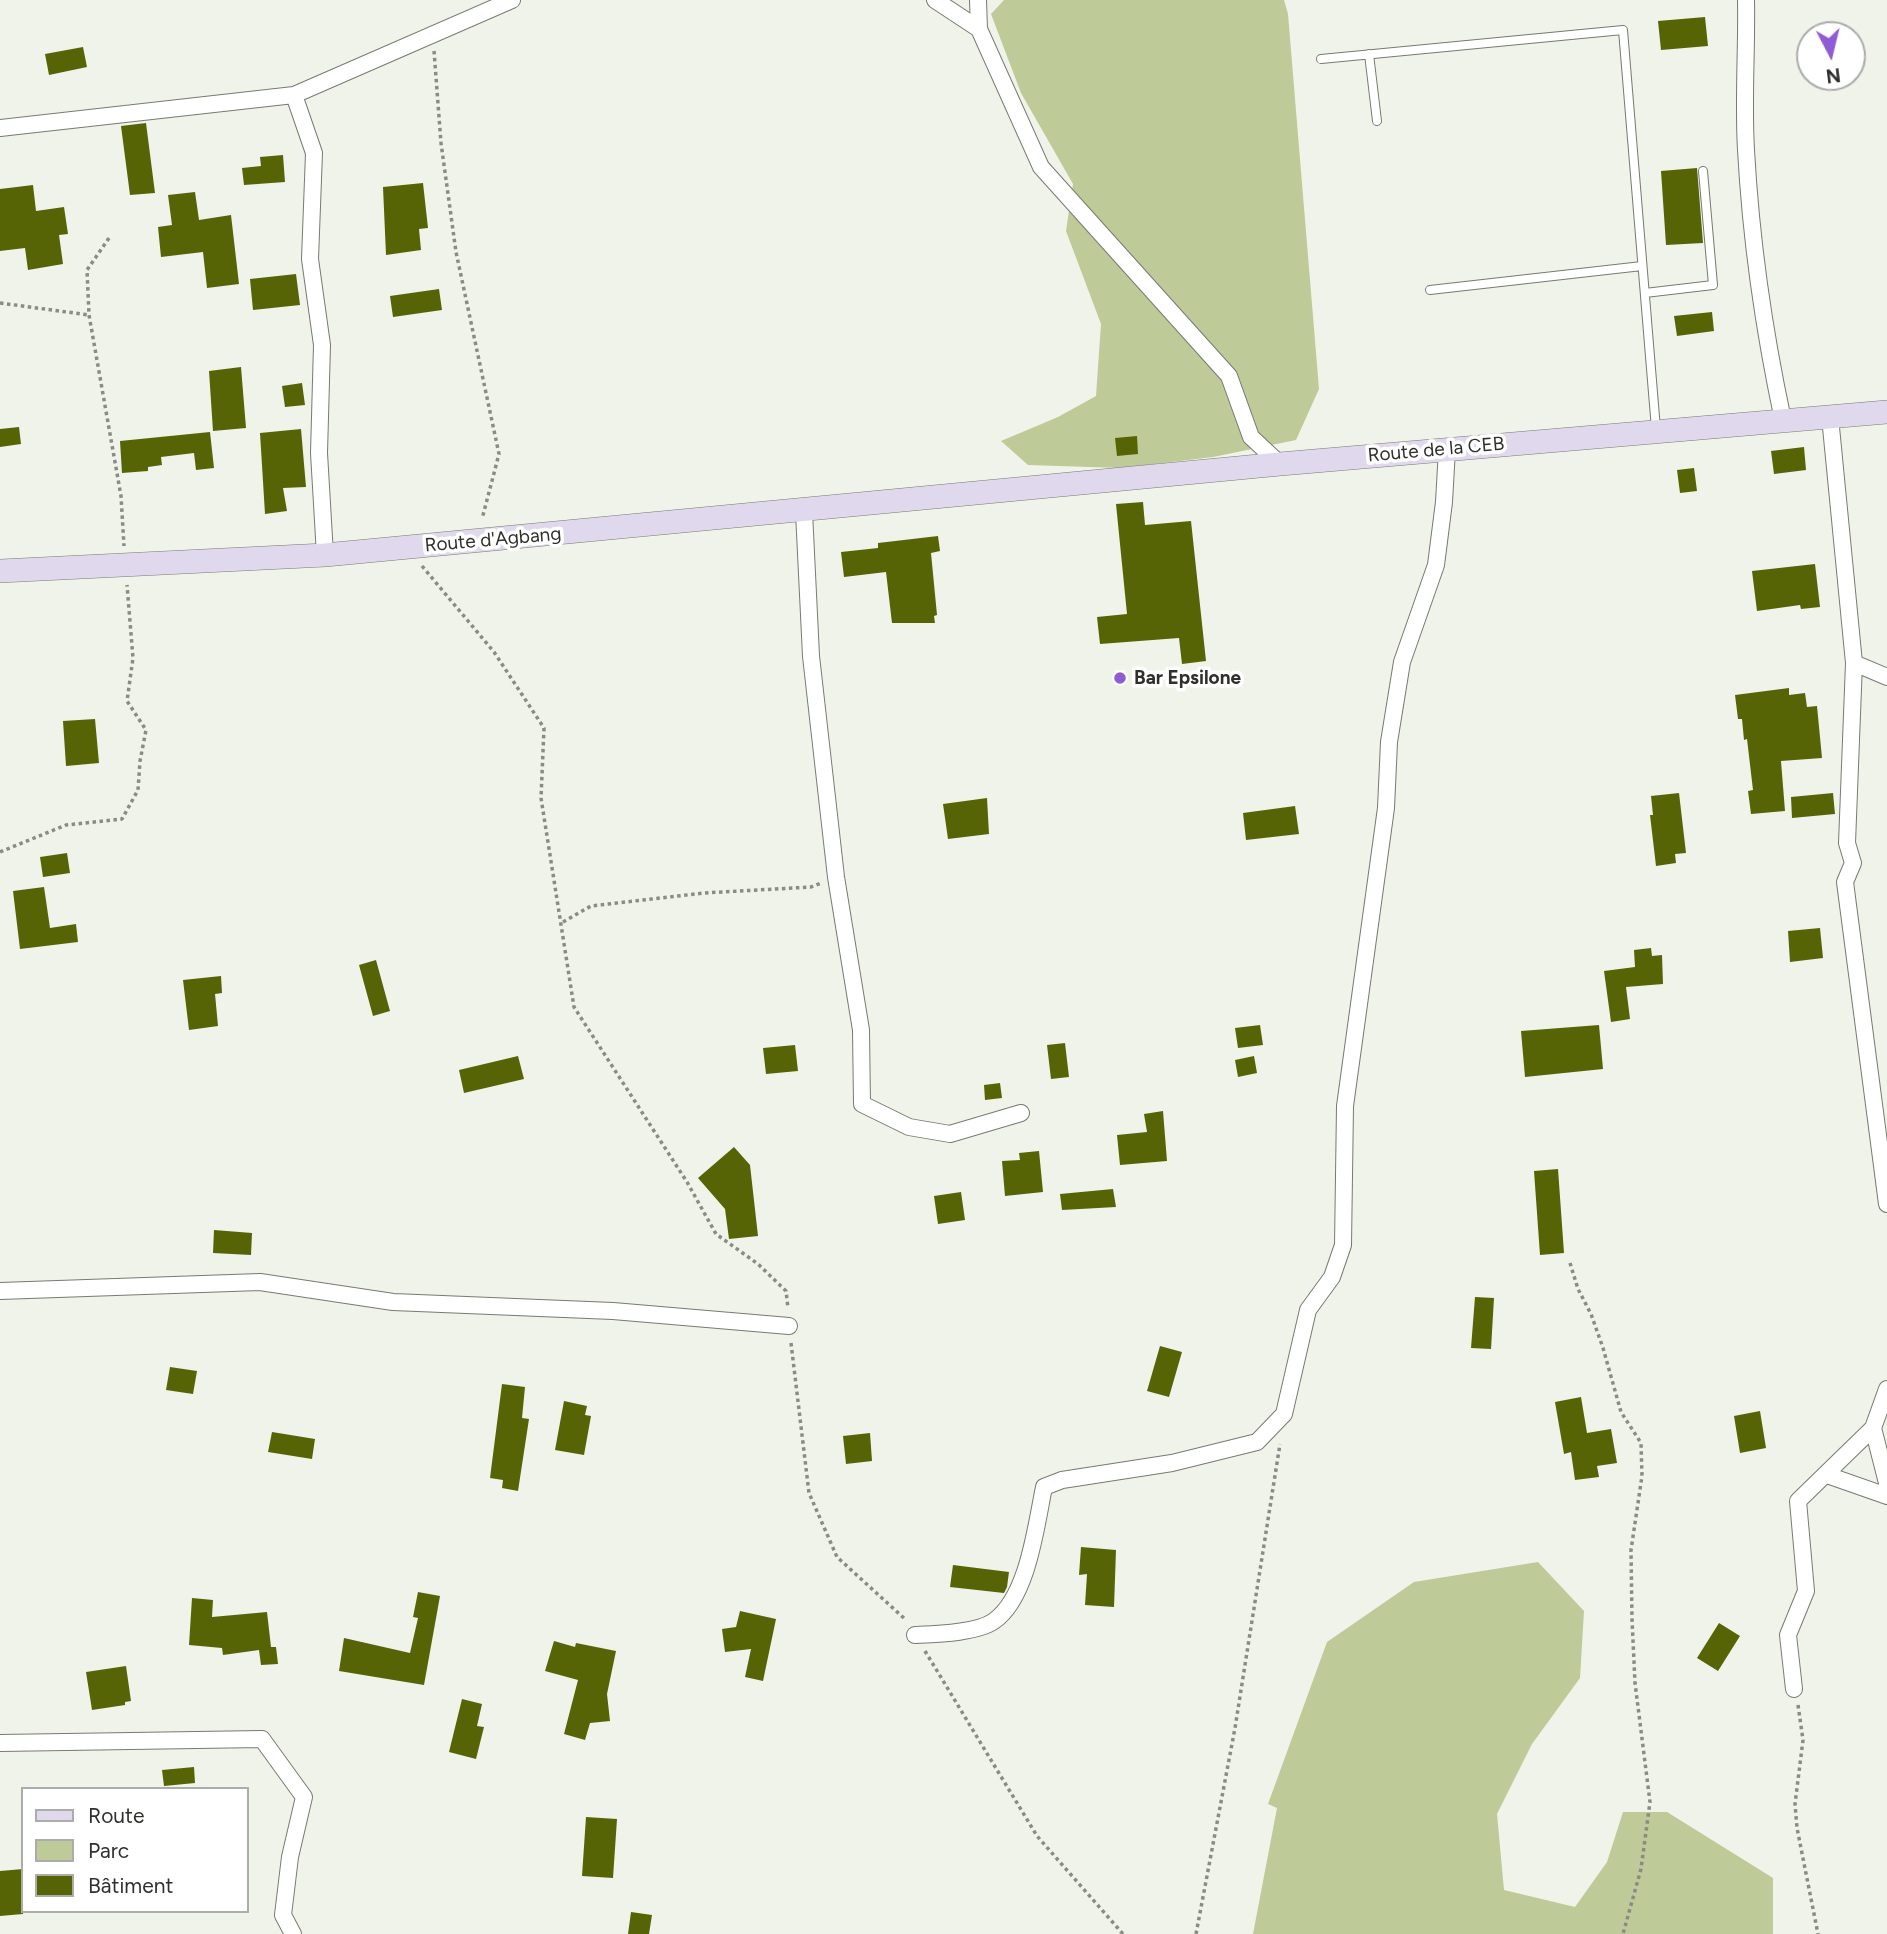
<!DOCTYPE html>
<html>
<head>
<meta charset="utf-8">
<style>
	body { margin:0 }
	#map { position:relative; width:1887px; height:1934px; overflow:hidden; background:#f0f3e9; font-family:Figtree,sans-serif }
	canvas { display:block }
	.legend { position:absolute; left:21px; top:1787px; width:228px; height:126px; box-sizing:border-box; background:#fff; border:2px solid #acacab; margin:0; padding:9px 12px; list-style:none; font-size:21px; color:#2f302d }
	.legend li { display:flex; align-items:center; gap:14px; height:35px }
	.legend b { width:35px; border:2px solid #acacab }
	.north { position:absolute; left:1796px; top:21px; width:70px; height:70px; box-sizing:border-box; background:#fff; border:2px solid #acacab; border-radius:50%; rotate:173deg; font-size:19px; font-weight:700; line-height:28px; text-align:center; color:#2f302d }
	.north::after { content:''; display:block; margin:auto; width:24px; height:32px; background:#8f5cd5; clip-path:polygon(50% 0,100% 100%,50% 72%,0 100%) }
</style>
</head>
<body>
<div id="map">
<canvas width="1887" height="1934"></canvas>
<ul class="legend">
<li><b style="height:9px;background:#e0d8ed"></b>Route</li>
<li><b style="height:19px;background:#beca97"></b>Parc</li>
<li><b style="height:19px;background:#566406"></b>Bâtiment</li>
</ul>
<div class="north">N</div>
</div>
<script>
const context = document.querySelector('canvas').getContext('2d');
context.lineJoin = 'round';
function paint(path, color) { context.fillStyle = color; context.fill(path, 'evenodd'); }
function strokePath(path, color, width, dash) { context.strokeStyle = color; context.lineWidth = width; context.lineCap = dash ? 'butt' : 'round'; context.setLineDash(dash || []); context.stroke(path); }
function label(font, color, halo, rows, align = 'center') {
  context.font = font + ' Figtree,sans-serif'; context.lineWidth = 7; context.setLineDash([]); context.textBaseline = 'middle'; context.strokeStyle = halo; context.fillStyle = color; for (const [text, x, y, turn = 0] of rows) {
    context.save(); context.translate(x, y); context.rotate((+turn || 0) * Math.PI / 180); context.textAlign = isNaN(turn) ? turn : align; if (halo) context.strokeText(text, 0, 0); context.fillText(text, 0, 0); context.restore();
  }
}
paint(new Path2D(`
	M 1004,0 L 1284,0 L 1288,14 L 1319,389 L 1296,440 L 1213,457 L 1121,468 L 1028,465 L 1001,441 L 1058,417 L 1096,396 L 1101,324 L 1066,231 L 1073,184 L 1021,93 L 991,14 Z
	M 1538,1562 L 1584,1611 L 1580,1678 L 1532,1744 L 1497,1814 L 1504,1890 L 1575,1907 L 1607,1862 L 1623,1812 L 1667,1812 L 1773,1878 L 1773,1934 L 1253,1934 L 1277,1808 L 1268,1804 L 1327,1642 L 1414,1582 Z`), '#beca97');
paint(new Path2D(`
	M 1705,17 L 1708,46 L 1661,50 L 1658,21 Z
	M 83,47 L 87,67 L 49,75 L 45,54 Z
	M 146,123 L 155,193 L 130,195 L 121,126 Z
	M 283,155 L 285,182 L 244,185 L 242,168 L 261,166 L 260,157 Z
	M 1697,168 L 1703,243 L 1666,245 L 1661,171 Z
	M 423,183 L 428,228 L 419,229 L 421,250 L 386,255 L 383,187 Z
	M 33,185 L 36,211 L 64,207 L 68,234 L 59,235 L 63,264 L 28,270 L 25,248 L 0,251 L 0,189 Z
	M 195,192 L 199,220 L 231,215 L 239,284 L 207,288 L 203,252 L 161,257 L 158,227 L 172,225 L 168,195 Z
	M 296,274 L 300,305 L 253,310 L 250,279 Z
	M 439,289 L 442,310 L 393,317 L 390,296 Z
	M 1712,312 L 1714,331 L 1677,336 L 1674,316 Z
	M 241,367 L 246,428 L 213,431 L 209,371 Z
	M 302,383 L 305,405 L 285,407 L 282,386 Z
	M 19,427 L 21,444 L 0,447 L 0,429 Z
	M 301,429 L 306,487 L 283,488 L 287,511 L 265,514 L 260,433 Z
	M 210,432 L 214,468 L 196,470 L 194,453 L 161,457 L 162,465 L 148,467 L 148,471 L 122,473 L 120,441 Z
	M 1137,436 L 1138,454 L 1117,456 L 1115,438 Z
	M 1804,447 L 1806,470 L 1774,474 L 1771,451 Z
	M 1694,468 L 1697,491 L 1680,493 L 1677,470 Z
	M 1143,502 L 1145,525 L 1191,521 L 1206,661 L 1182,664 L 1179,638 L 1100,644 L 1097,617 L 1127,614 L 1116,504 Z
	M 938,536 L 940,551 L 931,553 L 937,615 L 934,616 L 935,623 L 892,623 L 886,572 L 844,577 L 841,552 L 878,548 L 878,543 Z
	M 1815,564 L 1820,607 L 1801,609 L 1800,605 L 1757,611 L 1752,571 Z
	M 1789,688 L 1789,695 L 1805,693 L 1807,707 L 1817,706 L 1822,758 L 1781,761 L 1785,811 L 1751,814 L 1748,791 L 1753,790 L 1747,739 L 1744,740 L 1742,719 L 1738,719 L 1735,695 Z
	M 95,719 L 99,763 L 66,766 L 63,721 Z
	M 1679,793 L 1686,853 L 1675,854 L 1676,863 L 1656,866 L 1650,815 L 1653,815 L 1651,796 Z
	M 1833,793 L 1835,814 L 1792,818 L 1791,797 Z
	M 987,798 L 989,834 L 948,839 L 943,804 Z
	M 1295,806 L 1299,834 L 1246,840 L 1243,813 Z
	M 67,853 L 70,873 L 43,877 L 40,857 Z
	M 44,887 L 50,928 L 76,924 L 78,942 L 20,949 L 13,891 Z
	M 1820,928 L 1823,958 L 1790,962 L 1788,931 Z
	M 1651,948 L 1652,956 L 1662,955 L 1663,984 L 1626,987 L 1630,1019 L 1611,1022 L 1604,971 L 1635,967 L 1634,950 Z
	M 376,960 L 390,1011 L 373,1016 L 359,965 Z
	M 221,976 L 222,993 L 215,994 L 218,1026 L 189,1030 L 183,980 Z
	M 1260,1025 L 1263,1045 L 1238,1048 L 1235,1028 Z
	M 1599,1025 L 1603,1069 L 1525,1077 L 1521,1031 Z
	M 1065,1043 L 1069,1077 L 1051,1079 L 1047,1045 Z
	M 795,1045 L 798,1071 L 766,1074 L 763,1048 Z
	M 518,1056 L 524,1079 L 464,1093 L 459,1070 Z
	M 1254,1056 L 1257,1073 L 1238,1077 L 1235,1060 Z
	M 1000,1083 L 1002,1098 L 985,1100 L 984,1085 Z
	M 1163,1111 L 1167,1161 L 1120,1165 L 1117,1135 L 1147,1132 L 1144,1114 Z
	M 734,1147 L 750,1165 L 758,1236 L 729,1239 L 725,1209 L 698,1178 Z
	M 1039,1151 L 1043,1192 L 1005,1196 L 1002,1161 L 1020,1160 L 1019,1153 Z
	M 1558,1169 L 1564,1253 L 1540,1255 L 1534,1171 Z
	M 1113,1189 L 1116,1207 L 1062,1210 L 1060,1194 Z
	M 961,1192 L 965,1220 L 938,1224 L 934,1196 Z
	M 214,1230 L 252,1233 L 251,1255 L 213,1253 Z
	M 1475,1297 L 1494,1298 L 1491,1349 L 1471,1348 Z
	M 1160,1346 L 1182,1352 L 1169,1397 L 1147,1391 Z
	M 170,1367 L 197,1371 L 193,1394 L 166,1390 Z
	M 502,1384 L 525,1387 L 522,1418 L 529,1419 L 518,1491 L 502,1488 L 503,1480 L 490,1478 Z
	M 1581,1397 L 1587,1433 L 1611,1429 L 1617,1463 L 1597,1466 L 1599,1477 L 1575,1480 L 1571,1452 L 1564,1454 L 1555,1402 Z
	M 564,1401 L 587,1406 L 585,1415 L 591,1416 L 584,1455 L 555,1450 Z
	M 1760,1411 L 1766,1448 L 1740,1453 L 1734,1416 Z
	M 272,1432 L 315,1439 L 312,1459 L 268,1452 Z
	M 870,1433 L 872,1461 L 846,1464 L 843,1436 Z
	M 1081,1547 L 1116,1550 L 1114,1607 L 1085,1605 L 1087,1574 L 1079,1575 Z
	M 953,1565 L 1009,1572 L 1007,1587 L 1004,1593 L 950,1587 Z
	M 418,1592 L 440,1596 L 424,1685 L 339,1671 L 344,1638 L 410,1653 L 418,1618 L 413,1617 Z
	M 192,1598 L 213,1600 L 212,1617 L 267,1612 L 271,1647 L 276,1647 L 278,1664 L 261,1665 L 259,1650 L 223,1655 L 222,1648 L 189,1645 Z
	M 740,1611 L 776,1619 L 763,1681 L 745,1677 L 751,1649 L 725,1652 L 722,1629 L 736,1627 Z
	M 1719,1623 L 1740,1636 L 1718,1671 L 1697,1658 Z
	M 554,1641 L 575,1647 L 576,1643 L 616,1651 L 607,1694 L 610,1721 L 590,1723 L 585,1740 L 564,1734 L 578,1680 L 545,1671 Z
	M 126,1666 L 131,1701 L 125,1702 L 125,1705 L 92,1710 L 86,1672 Z
	M 462,1699 L 482,1704 L 477,1726 L 484,1727 L 476,1759 L 449,1752 Z
	M 194,1767 L 195,1783 L 164,1786 L 162,1770 Z
	M 586,1817 L 617,1819 L 613,1878 L 582,1876 Z
	M 23,1869 L 23,1914 L 0,1916 L 0,1871 Z
	M 631,1912 L 652,1915 L 649,1934 L 628,1934 Z`), '#566406');
const lane = new Path2D(`
	M 1369,54 L 1377,121
	M 1321,59 L 1623,30 L 1656,429
	M 1430,290 L 1642,266
	M 1645,293 L 1713,285 L 1703,171`);
const street = new Path2D(`
	M 935,0 L 979,29
	M 978,0 L 979,29 L 1041,167 L 1229,376 L 1251,437 L 1280,464
	M 1746,0 C 1747,50 1743,100 1746,150 C 1751,242 1764,331 1783,420
	M 294,95 L 314,153 L 310,259 L 322,345 L 319,453 L 325,555
	M 0,128 L 294,95 L 512,0
	M 1830,417 L 1854,663 L 1847,843 L 1853,863 L 1845,882 L 1887,1204
	M 804,512 L 811,656 L 836,877 L 861,1030 L 862,1104 L 909,1127 L 950,1134 L 1021,1113
	M 1854,663 L 1887,677
	M 0,1291 L 260,1282 L 393,1302 L 613,1311 L 789,1326
	M 1887,1389 L 1873,1428 L 1887,1483
	M 1827,1475 L 1887,1496
	M 915,1635 C 936,1634 977,1633 994,1621 C 1028,1597 1036,1526 1044,1487 L 1062,1480 L 1172,1463 L 1257,1442 L 1284,1414 L 1308,1310 L 1332,1277 L 1343,1245 L 1345,1106 L 1386,808 L 1389,742 L 1402,662 L 1436,565 L 1444,502 L 1447,449
	M 1794,1689 L 1788,1635 L 1806,1591 L 1798,1501 L 1873,1428
	M 0,1743 L 262,1739 L 304,1797 L 290,1857 L 283,1915 L 293,1934`);
const secondary = new Path2D(`
	M 0,571 L 325,555 L 1280,464 L 1887,412`);
strokePath(lane, '#787a72', 10);
strokePath(street, '#787a72', 18);
strokePath(secondary, '#787a72', 24);
strokePath(new Path2D(`
	M 434,51 L 441,143 L 456,252 L 499,454 L 482,519
	M 109,238 L 87,270 L 89,315 L 121,496 L 124,546
	M 0,303 L 89,315
	M 422,566 L 494,652 L 544,728 L 541,798 L 574,1007 L 687,1182 L 716,1234 L 758,1264 L 786,1291 L 788,1308
	M 0,852 L 66,825 L 122,819 L 138,790 L 140,761 L 146,730 L 127,701 L 133,658 L 127,585
	M 563,922 L 591,906 L 704,893 L 811,887 L 821,883
	M 1570,1263 L 1578,1289 L 1591,1314 L 1603,1348 L 1621,1412 L 1641,1443 L 1642,1476 L 1631,1550 L 1632,1619 L 1635,1683 L 1650,1802 L 1641,1869 L 1623,1934
	M 791,1343 L 809,1493 L 837,1557 L 906,1620
	M 925,1651 L 1037,1836 L 1123,1934
	M 1798,1705 L 1803,1740 L 1795,1804 L 1797,1828 L 1818,1934
	M 1196,1934 L 1235,1728 L 1280,1444`), '#8a8b85', 3.5, [3.5, 3.5]);
strokePath(lane, '#fff', 8);
strokePath(street, '#fff', 16);
strokePath(secondary, '#e0d8ed', 23);
for (const [x, y, r, color] of [
	[1120,678,7,"#8f5cd5"]
]) { const dot = new Path2D(); dot.arc(x, y, r, 0, 2 * Math.PI); context.fillStyle = color; context.fill(dot); strokePath(dot, '#fff', 2.5); }
label('19px', '#2f302d', '#fff', [
	["Route de la CEB",1436,450,-5],
	["Route d'Agbang",493,540,-5]
]);
label('bold 19px', '#2f302d', '#fff', [
	["Bar Epsilone",1134,678]
], 'left');
</script>
</body>
</html>
